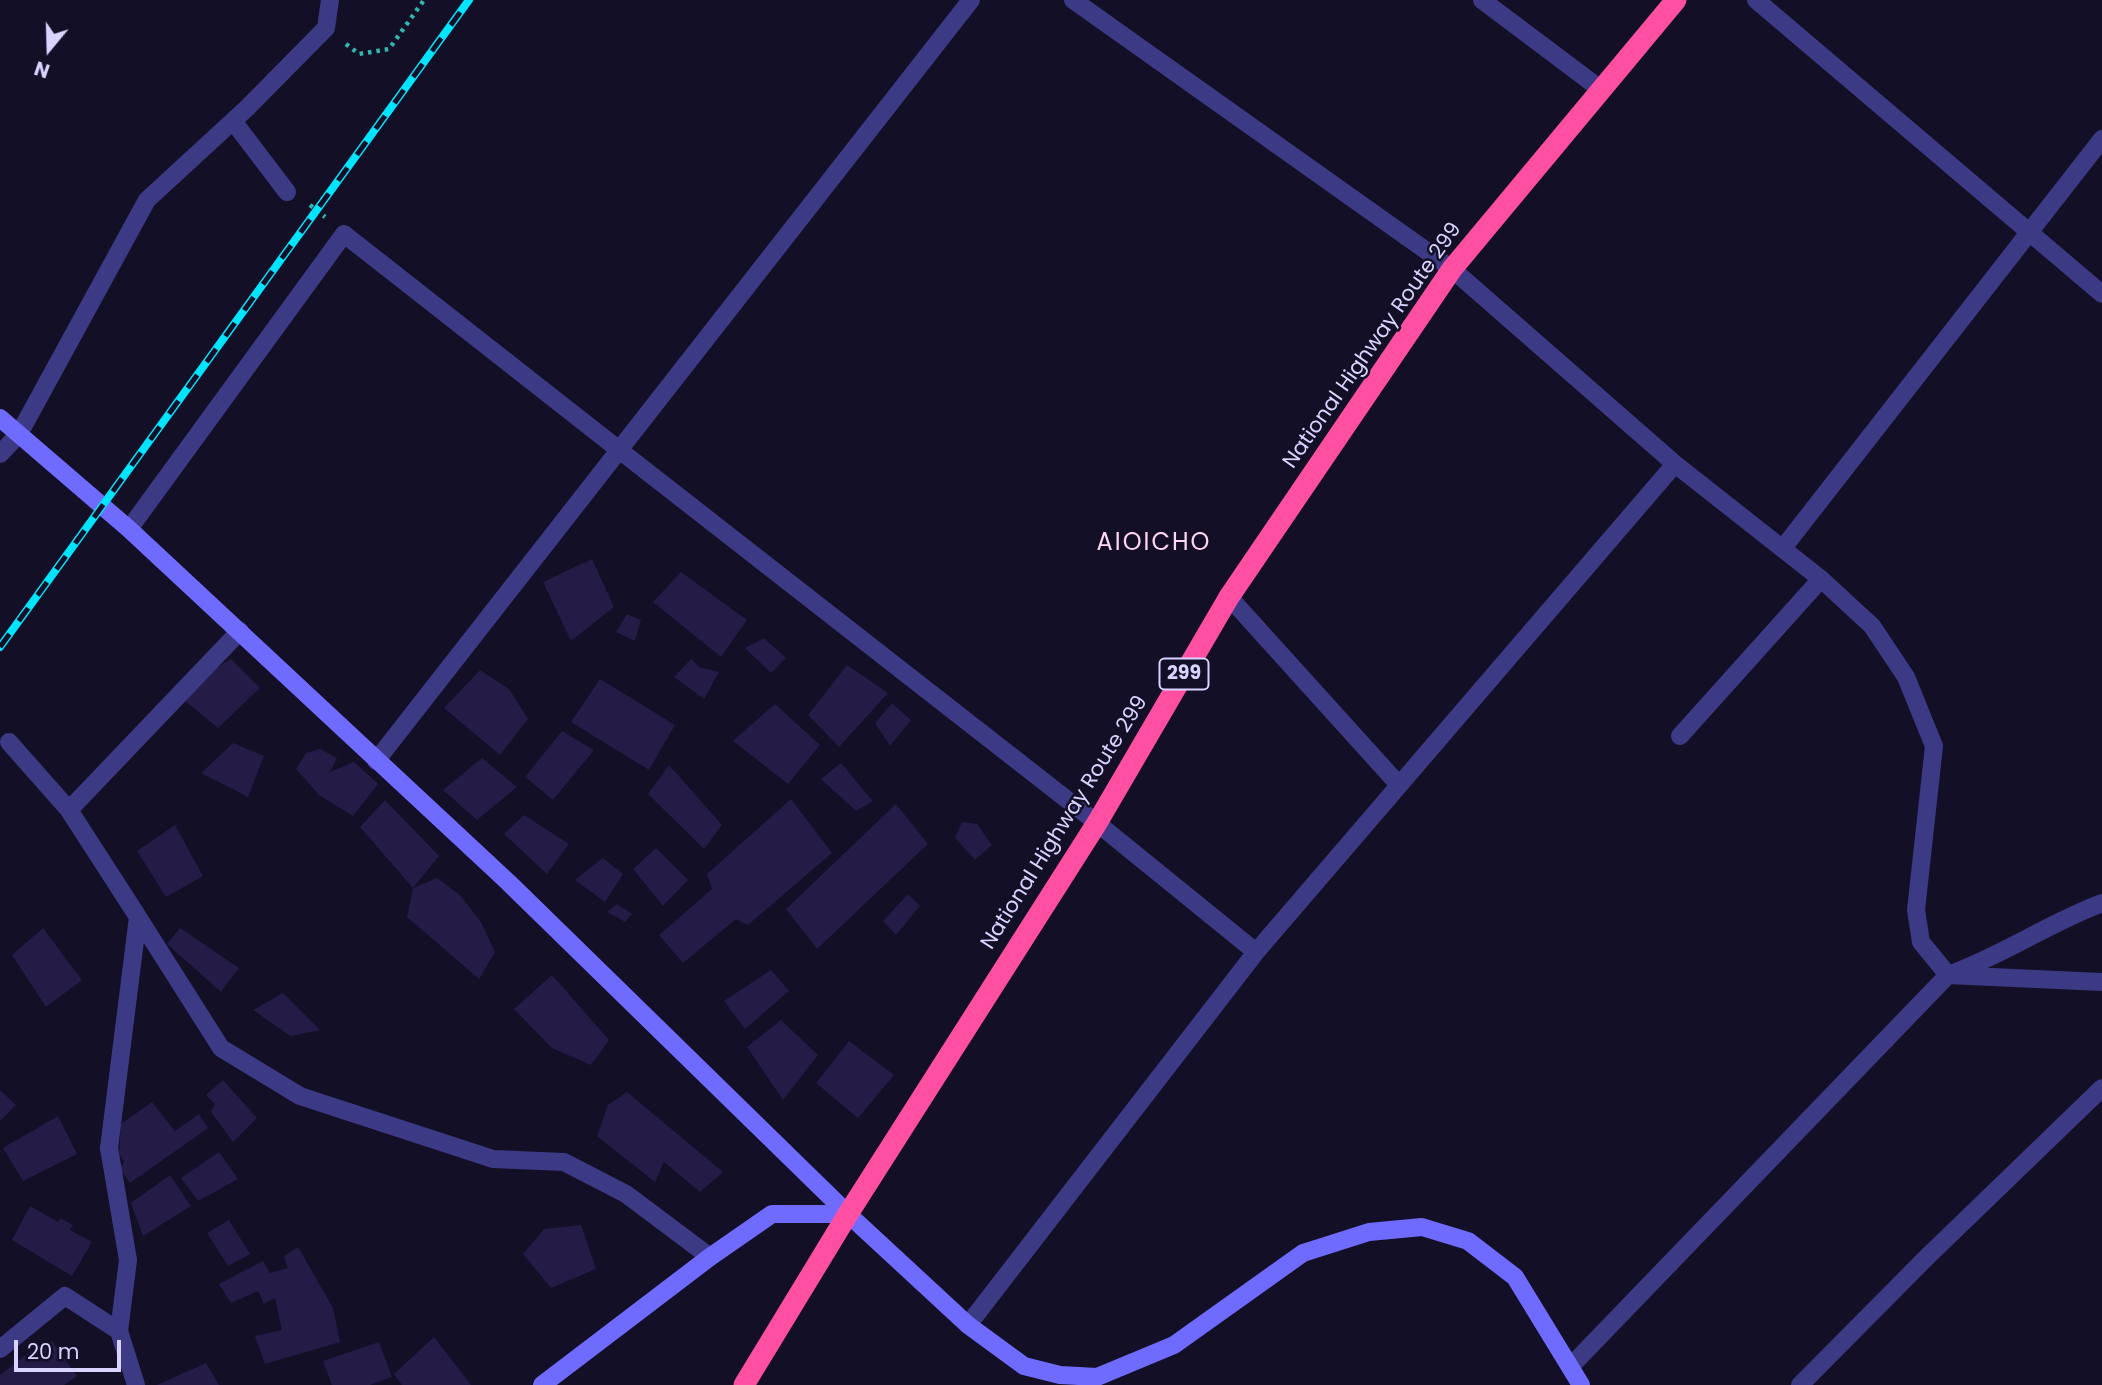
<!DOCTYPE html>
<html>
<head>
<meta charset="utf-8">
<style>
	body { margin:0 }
	#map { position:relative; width:2102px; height:1385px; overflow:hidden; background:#130f26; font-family:Poppins,sans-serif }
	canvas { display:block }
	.north { position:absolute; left:14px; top:14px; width:70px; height:70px; -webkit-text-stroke:5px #130f26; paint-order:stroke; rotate:199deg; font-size:19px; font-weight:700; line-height:28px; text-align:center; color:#d9d4ff }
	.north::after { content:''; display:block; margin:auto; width:24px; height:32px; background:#d9d4ff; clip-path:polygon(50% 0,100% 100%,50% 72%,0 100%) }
	.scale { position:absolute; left:14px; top:1340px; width:107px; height:32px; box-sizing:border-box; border:4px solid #d9d4ff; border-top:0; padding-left:9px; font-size:21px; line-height:24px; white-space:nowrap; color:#d9d4ff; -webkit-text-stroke:5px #130f26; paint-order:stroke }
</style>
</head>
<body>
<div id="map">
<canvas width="2102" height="1385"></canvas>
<div class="north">N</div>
<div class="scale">20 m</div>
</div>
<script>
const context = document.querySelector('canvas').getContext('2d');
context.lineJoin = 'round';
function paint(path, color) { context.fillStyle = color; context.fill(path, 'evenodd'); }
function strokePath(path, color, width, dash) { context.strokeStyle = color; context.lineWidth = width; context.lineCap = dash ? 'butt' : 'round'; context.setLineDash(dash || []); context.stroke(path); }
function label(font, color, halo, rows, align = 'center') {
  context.font = font + ' Poppins,sans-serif'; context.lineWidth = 5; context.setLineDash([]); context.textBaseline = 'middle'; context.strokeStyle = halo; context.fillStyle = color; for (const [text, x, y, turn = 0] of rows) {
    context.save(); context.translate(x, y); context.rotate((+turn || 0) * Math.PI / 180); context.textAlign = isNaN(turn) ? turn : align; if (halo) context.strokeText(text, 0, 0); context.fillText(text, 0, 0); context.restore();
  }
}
paint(new Path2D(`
	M 592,559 L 614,607 L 571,641 L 543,582 Z
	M 681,572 L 747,620 L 721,657 L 653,602 Z
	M 627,614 L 641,620 L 635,641 L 616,632 Z
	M 764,638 L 786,658 L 771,673 L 745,648 Z
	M 231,659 L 260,688 L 218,728 L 185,701 L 193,682 Z
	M 691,659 L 699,667 L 719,672 L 704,699 L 674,677 Z
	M 847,665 L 888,693 L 839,747 L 808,715 Z
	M 480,670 L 509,689 L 528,719 L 500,755 L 444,708 Z
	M 600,679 L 675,725 L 649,770 L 571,722 Z
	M 892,703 L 911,720 L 890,746 L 875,723 Z
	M 775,704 L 820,745 L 788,784 L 733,741 Z
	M 562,731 L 594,750 L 553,800 L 525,777 Z
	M 233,743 L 264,756 L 248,797 L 201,773 Z
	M 320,749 L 337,758 L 330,772 L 354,762 L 378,784 L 353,816 L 319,795 L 296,769 L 306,753 Z
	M 482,758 L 517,787 L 477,820 L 443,790 Z
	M 841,763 L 873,801 L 856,811 L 821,779 Z
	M 669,765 L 722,825 L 704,849 L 648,794 Z
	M 791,799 L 832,853 L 748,925 L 736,919 L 683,963 L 659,935 L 712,889 L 707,874 Z
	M 385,800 L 439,856 L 413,888 L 360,827 Z
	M 896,804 L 928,844 L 817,949 L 786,909 Z
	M 524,815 L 569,844 L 547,874 L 504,834 Z
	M 962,822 L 977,824 L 992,845 L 975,860 L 955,838 Z
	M 175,825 L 203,876 L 166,897 L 137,851 Z
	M 656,848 L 688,880 L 663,906 L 633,869 Z
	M 603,858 L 623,874 L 605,902 L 575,880 Z
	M 437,878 L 460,895 L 481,922 L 495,952 L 479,979 L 407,917 L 413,888 Z
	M 908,894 L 920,906 L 896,935 L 883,921 Z
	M 617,904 L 632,914 L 625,922 L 607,912 Z
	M 43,928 L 82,980 L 46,1007 L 12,955 Z
	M 180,928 L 239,968 L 221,992 L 167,944 Z
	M 771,970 L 789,991 L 745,1029 L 724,1001 Z
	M 552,975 L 609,1040 L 591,1065 L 552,1048 L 514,1009 Z
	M 283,993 L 320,1030 L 290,1036 L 253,1010 Z
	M 781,1020 L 818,1055 L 783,1100 L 747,1047 Z
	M 849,1041 L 894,1075 L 858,1118 L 816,1083 Z
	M 223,1080 L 257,1118 L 233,1142 L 211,1112 L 215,1104 L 206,1095 Z
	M 0,1090 L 16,1105 L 0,1121 Z
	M 627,1092 L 723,1172 L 700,1192 L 664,1162 L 655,1182 L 597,1136 L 608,1105 Z
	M 152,1102 L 175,1131 L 199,1114 L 208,1128 L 130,1183 L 120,1169 L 124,1162 L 119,1153 L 121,1124 Z
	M 58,1116 L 77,1154 L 23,1181 L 3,1148 Z
	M 219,1152 L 238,1179 L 198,1201 L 181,1178 Z
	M 170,1175 L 191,1206 L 143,1236 L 131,1203 Z
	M 30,1206 L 58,1222 L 60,1218 L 73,1225 L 70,1230 L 92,1242 L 72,1276 L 12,1240 Z
	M 229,1220 L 250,1254 L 228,1266 L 207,1233 Z
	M 581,1225 L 596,1269 L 551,1288 L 523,1254 L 544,1229 Z
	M 298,1247 L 333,1308 L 340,1342 L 265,1364 L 255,1336 L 282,1330 L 275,1298 L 264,1304 L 258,1291 L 231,1303 L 219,1284 L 263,1261 L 270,1273 L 288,1268 L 284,1256 Z
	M 434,1337 L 471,1385 L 402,1385 L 394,1374 Z
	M 52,1341 L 77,1376 L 64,1385 L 0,1385 L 0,1375 L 32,1350 L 36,1355 Z
	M 379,1342 L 392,1377 L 370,1385 L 332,1385 L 323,1361 Z
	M 206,1363 L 219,1385 L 157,1385 Z`), '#241b47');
strokePath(new Path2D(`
	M 346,44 L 359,54 L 389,49 L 424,0
	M 310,205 L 325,217`), '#2fb8b0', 4.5, [3.5, 5]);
strokePath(new Path2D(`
	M 233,121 L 287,192
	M 0,454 L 19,434 L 147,200 L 247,108 L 326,28 L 330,0
	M 129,529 L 344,234 L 618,449
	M 9,742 L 69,810
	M 138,917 L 221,1048 L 300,1096 L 493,1159 L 564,1162 L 626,1194 L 710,1257
	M 109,1148 L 138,917 L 69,810 L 240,631`), '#3d3a85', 18);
strokePath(new Path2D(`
	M 1073,0 L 1452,269 L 1675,464 L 1821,579 L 1872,626 L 1906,677 L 1934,746 L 1916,910 L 1921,942 L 1948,975 L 2102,982
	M 1482,0 L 1599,88
	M 1756,0 L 2102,294
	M 618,449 L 1097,823 L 1256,952
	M 1783,548 L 2102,139
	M 1229,597 L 1399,785
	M 1680,736 L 1821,579
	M 376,761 L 971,0
	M 109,1148 L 128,1260 L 119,1331 L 136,1385
	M 968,1325 L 1256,952 L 1675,464
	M 0,1349 L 65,1296 L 119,1331
	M 1570,1367 L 1948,975 C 2001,956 2049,923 2102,903
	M 1800,1385 L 1927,1257 L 2102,1088`), '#3d3a85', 18);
strokePath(new Path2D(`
	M 0,418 L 129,529 L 508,882 L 848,1214 L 968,1325 L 1024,1366 L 1060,1375 L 1097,1377 L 1174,1345 L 1303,1253 L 1369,1232 L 1422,1227 L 1468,1241 L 1515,1277 L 1581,1385
	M 542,1385 L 710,1257 L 772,1214 L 848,1214`), '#6f6bff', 18);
strokePath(new Path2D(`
	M 744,1385 L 848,1214 L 1097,823 L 1229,597 L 1452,269 L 1676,0`), '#ff4fa3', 21);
const rail = new Path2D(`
	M 0,647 L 469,0`);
strokePath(rail, '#00e5ff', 8);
strokePath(rail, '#130f26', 5, [16]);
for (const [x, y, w] of [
	[1184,674,49]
]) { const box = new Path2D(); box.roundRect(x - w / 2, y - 15.5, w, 31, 5); context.fillStyle = '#130f26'; context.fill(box); strokePath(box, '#d9d4ff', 2); }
label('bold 19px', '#d9d4ff', null, [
	["299",1184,674]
]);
label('21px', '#d9d4ff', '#130f26', [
	["National Highway Route 299",1373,346,-55],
	["National Highway Route 299",1065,823,-58]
]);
context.letterSpacing = '2px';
label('24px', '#ffd6f0', '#130f26', [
	["AIOICHO",1154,544]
]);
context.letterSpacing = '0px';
</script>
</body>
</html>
